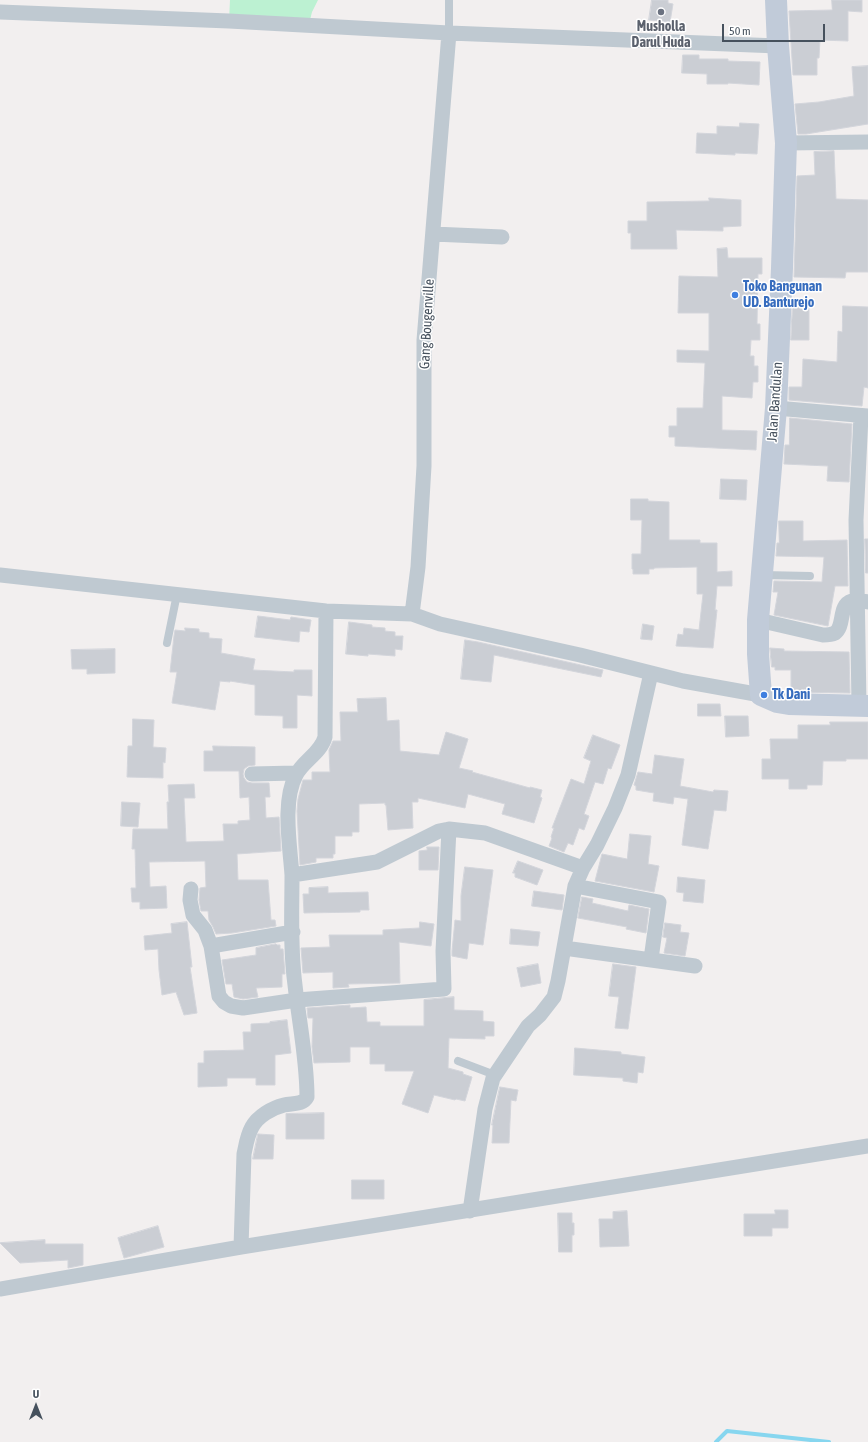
<!DOCTYPE html>
<html>
<head>
<meta charset="utf-8">
<style>
	body { margin:0 }
	#map { position:relative; width:868px; height:1442px; overflow:hidden; background:#f2efef; font-family:"Asap Condensed",sans-serif }
	canvas { display:block }
	.north { position:absolute; left:16px; top:1386px; width:40px; height:40px; -webkit-text-stroke:3px #fff; paint-order:stroke; rotate:0deg; font-size:11px; font-weight:700; line-height:16px; text-align:center; color:#46515d }
	.north::after { content:''; display:block; margin:auto; width:14px; height:18px; background:#46515d; clip-path:polygon(50% 0,100% 100%,50% 72%,0 100%) }
	.scale { position:absolute; left:722px; top:24px; width:103px; height:18px; box-sizing:border-box; border:2px solid #46515d; border-top:0; padding-left:5px; font-size:12px; line-height:14px; white-space:nowrap; color:#46515d; -webkit-text-stroke:3px #fff; paint-order:stroke }
</style>
</head>
<body>
<div id="map">
<canvas width="868" height="1442"></canvas>
<div class="north">U</div>
<div class="scale">50 m</div>
</div>
<script>
const context = document.querySelector('canvas').getContext('2d');
context.lineJoin = 'round';
function paint(path, color) { context.fillStyle = color; context.fill(path, 'evenodd'); }
function strokePath(path, color, width, dash) { context.strokeStyle = color; context.lineWidth = width; context.lineCap = dash ? 'butt' : 'round'; context.setLineDash(dash || []); context.stroke(path); }
function label(font, color, halo, rows, align = 'center') {
  context.font = font + ' "Asap Condensed",sans-serif'; context.lineWidth = 3; context.setLineDash([]); context.textBaseline = 'middle'; context.strokeStyle = halo; context.fillStyle = color; for (const [text, x, y, turn = 0] of rows) {
    context.save(); context.translate(x, y); context.rotate((+turn || 0) * Math.PI / 180); context.textAlign = isNaN(turn) ? turn : align; if (halo) context.strokeText(text, 0, 0); context.fillText(text, 0, 0); context.restore();
  }
}
paint(new Path2D(`
	M 230,0 L 318,0 L 312,12 L 309,24 L 229,21 Z`), '#bcf1d2');
strokePath(new Path2D(`
	M 716,1442 L 727,1431 L 829,1442`), '#87d6ef', 4);
const building = new Path2D(`
	M 652,0 L 668,0 L 668,3 L 673,4 L 670,22 L 649,20 Z
	M 832,0 L 862,0 L 862,12 L 848,11 L 848,41 L 820,40 L 819,58 L 817,58 L 817,75 L 793,75 L 789,11 L 832,10 Z
	M 683,55 L 699,55 L 699,59 L 728,59 L 728,61 L 760,62 L 759,85 L 728,83 L 728,84 L 707,84 L 707,74 L 682,73 Z
	M 868,66 L 868,124 L 806,134 L 798,134 L 795,104 L 819,102 L 854,96 L 852,67 Z
	M 740,123 L 759,124 L 757,154 L 735,153 L 735,155 L 696,153 L 697,133 L 717,134 L 717,126 L 739,127 Z
	M 834,151 L 836,199 L 868,200 L 868,272 L 846,272 L 845,278 L 794,277 L 797,176 L 815,175 L 814,152 Z
	M 709,198 L 741,200 L 741,226 L 723,227 L 723,231 L 676,230 L 677,249 L 631,249 L 631,233 L 628,233 L 628,221 L 647,221 L 647,202 L 709,201 Z
	M 727,248 L 728,258 L 762,258 L 762,274 L 758,274 L 757,324 L 760,324 L 760,340 L 751,340 L 750,356 L 754,356 L 754,366 L 758,366 L 758,382 L 753,382 L 752,398 L 722,396 L 722,430 L 757,431 L 756,450 L 675,446 L 675,437 L 669,437 L 669,426 L 677,426 L 677,408 L 703,408 L 705,363 L 677,362 L 677,350 L 709,351 L 709,313 L 678,313 L 679,276 L 718,277 L 717,249 Z
	M 793,299 L 809,299 L 809,340 L 791,340 Z
	M 843,306 L 868,307 L 868,388 L 864,387 L 862,406 L 789,400 L 789,387 L 802,387 L 803,359 L 837,362 L 838,331 L 842,332 Z
	M 790,418 L 852,424 L 849,482 L 827,481 L 828,466 L 784,464 L 785,445 L 789,445 Z
	M 721,479 L 747,480 L 746,500 L 720,499 Z
	M 631,499 L 648,499 L 648,501 L 669,502 L 669,540 L 700,540 L 700,543 L 717,543 L 717,572 L 732,571 L 732,586 L 717,586 L 715,610 L 717,610 L 713,648 L 676,646 L 678,634 L 683,635 L 684,628 L 699,630 L 703,594 L 697,594 L 697,567 L 654,568 L 654,569 L 649,569 L 649,574 L 633,574 L 633,569 L 632,569 L 632,554 L 641,554 L 642,520 L 631,520 Z
	M 779,521 L 803,521 L 803,541 L 847,540 L 848,586 L 835,586 L 828,626 L 774,615 L 778,592 L 773,592 L 774,581 L 822,582 L 824,557 L 776,556 L 777,543 L 779,543 Z
	M 865,539 L 868,539 L 868,573 L 866,573 Z
	M 258,616 L 290,620 L 291,617 L 311,620 L 309,632 L 300,631 L 299,642 L 255,637 Z
	M 349,622 L 372,625 L 372,627 L 385,628 L 385,631 L 395,632 L 395,636 L 403,636 L 402,650 L 395,649 L 395,656 L 368,654 L 368,656 L 346,654 Z
	M 643,624 L 654,626 L 652,640 L 641,639 Z
	M 185,628 L 199,629 L 199,632 L 209,633 L 209,638 L 222,639 L 221,653 L 255,659 L 253,670 L 294,672 L 294,670 L 312,670 L 312,696 L 297,695 L 297,728 L 283,728 L 283,716 L 255,715 L 255,685 L 230,681 L 230,682 L 220,681 L 215,710 L 172,703 L 177,672 L 170,672 L 174,636 L 175,630 L 185,631 Z
	M 465,640 L 478,642 L 603,670 L 601,677 L 494,655 L 491,682 L 461,679 Z
	M 770,648 L 784,649 L 784,651 L 849,652 L 850,693 L 791,692 L 791,670 L 775,670 L 775,667 L 772,667 Z
	M 115,649 L 115,673 L 87,674 L 87,669 L 72,669 L 71,650 Z
	M 386,698 L 387,721 L 399,720 L 400,751 L 439,755 L 446,732 L 468,739 L 459,768 L 473,771 L 472,772 L 530,788 L 530,787 L 542,790 L 540,797 L 542,798 L 534,823 L 502,814 L 505,804 L 468,794 L 465,808 L 418,798 L 418,802 L 412,802 L 413,828 L 388,830 L 386,805 L 385,805 L 385,803 L 359,804 L 359,832 L 352,832 L 352,836 L 335,836 L 335,854 L 333,854 L 333,858 L 316,858 L 316,862 L 300,865 L 297,811 L 298,799 L 303,780 L 312,780 L 312,772 L 330,772 L 329,750 L 333,741 L 341,741 L 340,712 L 358,712 L 357,699 Z
	M 698,704 L 720,704 L 721,716 L 698,716 Z
	M 725,716 L 748,716 L 749,736 L 726,737 Z
	M 133,719 L 154,720 L 153,747 L 166,748 L 165,763 L 163,762 L 163,778 L 127,777 L 128,746 L 132,746 Z
	M 830,722 L 868,722 L 868,759 L 846,759 L 846,761 L 823,761 L 822,785 L 807,785 L 807,789 L 789,789 L 789,779 L 762,779 L 762,759 L 771,759 L 770,739 L 798,739 L 798,725 L 830,725 Z
	M 593,735 L 620,745 L 611,769 L 608,768 L 603,784 L 595,782 L 584,814 L 589,816 L 584,830 L 579,828 L 573,845 L 568,843 L 564,852 L 549,846 L 552,838 L 551,837 L 554,828 L 552,828 L 571,779 L 584,784 L 591,761 L 584,758 Z
	M 213,746 L 255,747 L 255,765 L 248,766 L 244,769 L 243,774 L 244,778 L 247,782 L 252,783 L 269,783 L 270,797 L 265,797 L 266,818 L 279,817 L 281,851 L 237,854 L 238,880 L 268,880 L 271,920 L 275,920 L 276,926 L 232,933 L 216,934 L 213,927 L 209,920 L 208,911 L 201,911 L 199,900 L 200,888 L 206,887 L 205,861 L 149,862 L 150,887 L 166,886 L 167,908 L 140,909 L 140,902 L 132,902 L 131,888 L 136,888 L 135,849 L 132,849 L 133,829 L 168,829 L 167,802 L 169,802 L 168,785 L 194,784 L 195,798 L 184,798 L 186,842 L 224,841 L 223,824 L 238,824 L 238,821 L 250,820 L 249,797 L 240,798 L 239,771 L 204,771 L 204,751 L 213,751 Z
	M 655,755 L 684,759 L 680,786 L 713,792 L 714,790 L 728,791 L 726,811 L 714,810 L 708,849 L 682,845 L 688,799 L 674,797 L 673,804 L 653,801 L 654,793 L 636,790 L 636,786 L 634,785 L 638,772 L 652,774 Z
	M 122,802 L 140,803 L 138,827 L 121,826 Z
	M 630,834 L 651,836 L 648,864 L 659,866 L 654,892 L 595,881 L 602,854 L 627,859 Z
	M 427,847 L 439,847 L 438,870 L 419,870 L 419,851 L 427,850 Z
	M 518,861 L 543,870 L 537,885 L 515,877 L 515,873 L 513,873 Z
	M 465,867 L 493,870 L 483,945 L 469,943 L 467,959 L 452,956 L 452,951 L 455,920 L 461,921 L 461,896 Z
	M 678,877 L 705,880 L 703,903 L 683,901 L 684,893 L 677,892 Z
	M 328,887 L 328,893 L 368,892 L 369,910 L 360,910 L 360,912 L 304,913 L 303,894 L 309,894 L 309,888 Z
	M 534,891 L 564,895 L 562,910 L 532,906 Z
	M 582,897 L 593,899 L 592,903 L 628,911 L 629,905 L 649,909 L 646,933 L 626,929 L 627,927 L 578,918 Z
	M 187,922 L 192,967 L 190,967 L 197,1013 L 184,1015 L 176,992 L 162,995 L 159,970 L 158,949 L 145,950 L 144,936 L 172,933 L 171,924 Z
	M 420,922 L 434,924 L 431,946 L 399,942 L 400,983 L 348,984 L 349,987 L 333,988 L 333,972 L 303,973 L 301,948 L 330,947 L 329,935 L 383,935 L 383,930 L 419,928 Z
	M 665,923 L 681,925 L 680,932 L 689,933 L 685,956 L 664,953 L 667,938 L 663,937 Z
	M 511,929 L 540,932 L 538,946 L 510,944 Z
	M 276,944 L 277,945 L 280,945 L 280,949 L 283,949 L 285,974 L 282,974 L 282,987 L 256,988 L 258,997 L 243,999 L 234,997 L 232,984 L 226,984 L 222,960 L 256,955 L 256,948 Z
	M 538,964 L 541,983 L 521,987 L 517,968 Z
	M 613,964 L 636,967 L 628,1029 L 615,1028 L 619,997 L 609,996 Z
	M 454,997 L 454,1010 L 483,1011 L 483,1021 L 494,1022 L 494,1036 L 485,1036 L 485,1039 L 449,1038 L 448,1068 L 463,1072 L 463,1074 L 472,1077 L 465,1101 L 456,1099 L 455,1100 L 434,1095 L 428,1113 L 402,1104 L 414,1071 L 385,1071 L 385,1064 L 370,1064 L 370,1047 L 350,1047 L 350,1062 L 314,1063 L 312,1047 L 313,1018 L 308,1018 L 307,1008 L 350,1005 L 350,1008 L 366,1007 L 367,1022 L 380,1022 L 380,1026 L 424,1026 L 424,1000 Z
	M 287,1020 L 291,1053 L 275,1055 L 275,1085 L 256,1085 L 256,1078 L 227,1078 L 227,1086 L 198,1087 L 198,1063 L 204,1063 L 204,1051 L 244,1050 L 243,1032 L 251,1032 L 251,1024 L 270,1023 L 270,1022 Z
	M 575,1048 L 621,1052 L 621,1054 L 645,1057 L 643,1073 L 638,1072 L 637,1083 L 623,1081 L 623,1078 L 574,1075 Z
	M 500,1087 L 518,1090 L 516,1101 L 511,1100 L 509,1143 L 492,1143 L 493,1125 L 492,1125 Z
	M 324,1113 L 324,1139 L 286,1139 L 286,1114 Z
	M 258,1134 L 274,1135 L 273,1159 L 253,1159 Z
	M 352,1180 L 384,1180 L 384,1199 L 352,1199 Z
	M 775,1210 L 788,1210 L 788,1228 L 772,1228 L 772,1236 L 744,1236 L 744,1214 L 775,1214 Z
	M 627,1211 L 629,1246 L 600,1247 L 599,1219 L 613,1219 L 613,1212 Z
	M 558,1213 L 572,1213 L 572,1223 L 574,1223 L 574,1235 L 572,1235 L 572,1252 L 559,1252 Z
	M 158,1226 L 164,1247 L 124,1258 L 118,1238 Z
	M 45,1240 L 45,1244 L 83,1244 L 83,1265 L 68,1268 L 68,1260 L 20,1263 L 0,1243 Z`);
paint(building, '#cbced4');
strokePath(building, '#d3d5db', 1);
strokePath(new Path2D(`
	M 449,33 L 449,0
	M 763,575 L 810,576
	M 167,643 L 177,594
	M 458,1061 L 495,1075`), '#bfc9d1', 8);
strokePath(new Path2D(`
	M 0,12 L 229,21 L 449,33 L 778,46
	M 786,143 L 868,142
	M 433,234 L 502,237
	M 776,408 L 868,416
	M 0,575 L 326,611 L 412,614 L 440,624 L 580,655 L 683,681 L 761,695
	M 412,614 L 418,567 L 424,466 L 424,340 L 449,33
	M 758,620 L 823,635 C 827,635 831,635 835,633 C 845,626 838,605 852,601 C 857,600 863,601 868,602
	M 859,705 L 856,520 L 861,416
	M 252,774 L 296,773
	M 292,875 C 290,846 282,801 296,775 C 303,761 321,753 325,737 L 326,611
	M 575,886 L 659,902 L 651,959
	M 191,889 L 190,900 L 193,915 L 205,930 L 211,946 L 293,932
	M 211,946 L 219,996 L 224,1002 L 231,1006 L 243,1008 L 297,1000 L 444,989 L 443,951 L 449,829 L 485,833 L 583,868 L 597,845 L 615,808 L 628,775 L 651,673
	M 564,948 L 695,966
	M 470,1211 L 485,1109 L 493,1078 L 528,1026 L 540,1015 L 554,997 L 558,981 L 575,886 L 583,868
	M 241,1247 L 244,1154 C 246,1145 247,1136 252,1127 C 258,1116 272,1108 284,1105 C 292,1103 303,1105 307,1097 C 307,1059 299,1022 295,985 C 290,948 292,911 292,875 L 377,862 L 439,831 L 449,829
	M 0,1289 L 241,1247 L 868,1146`), '#bfc9d1', 15);
strokePath(new Path2D(`
	M 776,0 L 778,46 L 786,143 L 782,268 L 776,408 L 758,620 L 758,654 L 761,695 L 777,702 L 789,704 L 868,706`), '#c1cbd9', 22);
for (const [x, y, r, color] of [
	[661,12,4,"#6b7280"],
	[735,295,4,"#3f7fe0"],
	[764,695,4,"#3f7fe0"]
]) { const dot = new Path2D(); dot.arc(x, y, r, 0, 2 * Math.PI); context.fillStyle = color; context.fill(dot); strokePath(dot, '#fff', 1.5); }
label('bold 14px', '#5b616d', '#fff', [
	["Musholla",661,27],
	["Darul Huda",661,43]
]);
label('bold 14px', '#366cbe', '#fff', [
	["Toko Bangunan",743,287],
	["UD. Banturejo",743,303],
	["Tk Dani",772,695]
], 'left');
label('14px', '#46515d', '#fff', [
	["Gang Bougenville",427,324,-87],
	["Jalan Bandulan",775,402,-86]
]);
</script>
</body>
</html>
